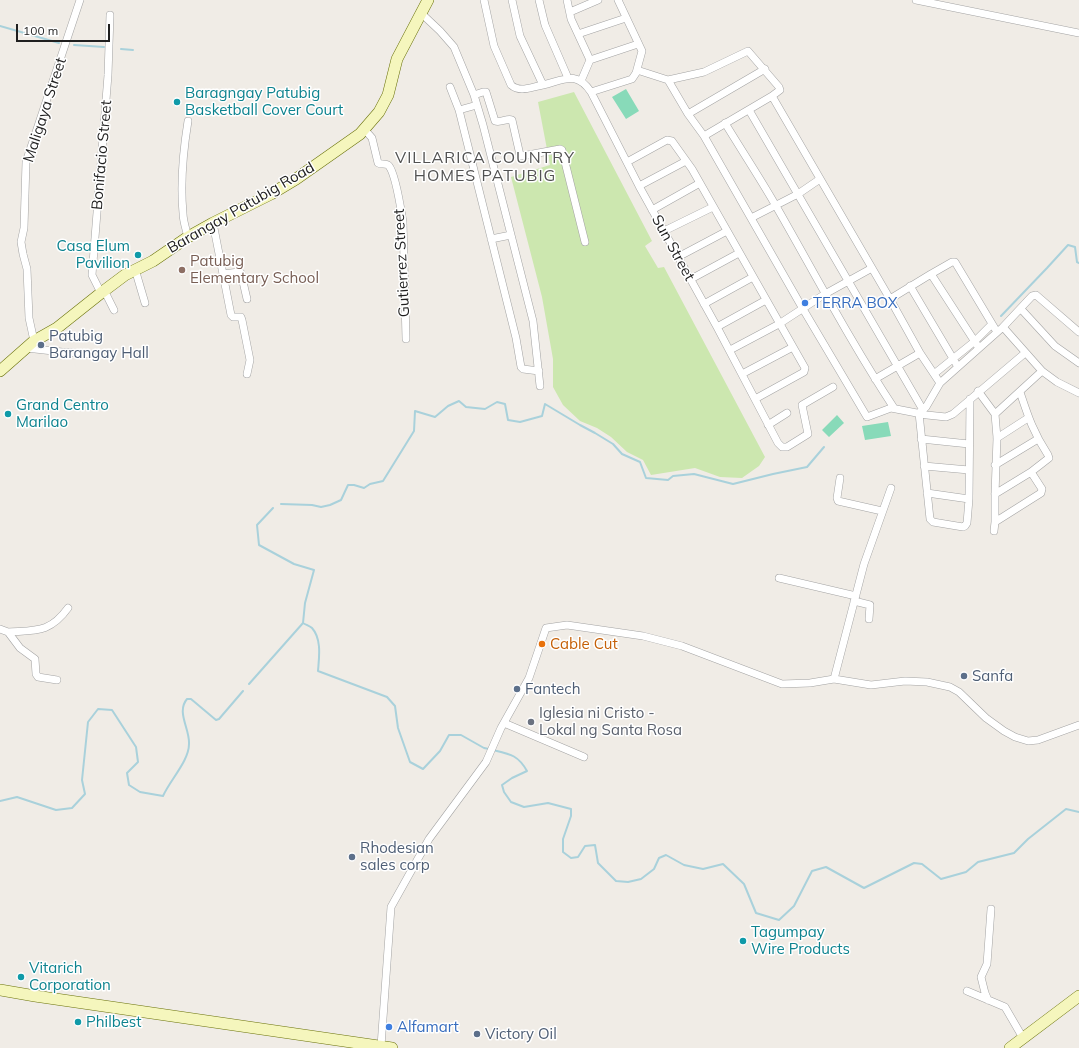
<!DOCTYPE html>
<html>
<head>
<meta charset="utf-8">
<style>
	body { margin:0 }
	#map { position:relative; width:1079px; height:1048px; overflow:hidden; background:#f0ece6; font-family:Mulish,sans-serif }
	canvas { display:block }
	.scale { position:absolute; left:16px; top:24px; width:94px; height:18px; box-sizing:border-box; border:2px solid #1f1f1f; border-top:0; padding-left:5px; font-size:12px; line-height:14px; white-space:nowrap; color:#1f1f1f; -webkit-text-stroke:3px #fff; paint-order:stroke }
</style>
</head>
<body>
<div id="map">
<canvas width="1079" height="1048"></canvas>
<div class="scale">100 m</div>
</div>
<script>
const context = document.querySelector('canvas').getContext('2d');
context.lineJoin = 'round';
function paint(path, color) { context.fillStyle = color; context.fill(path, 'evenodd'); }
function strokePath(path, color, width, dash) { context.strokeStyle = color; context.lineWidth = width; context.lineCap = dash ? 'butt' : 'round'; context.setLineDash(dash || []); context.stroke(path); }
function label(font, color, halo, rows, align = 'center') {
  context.font = font + ' Mulish,sans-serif'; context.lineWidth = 3; context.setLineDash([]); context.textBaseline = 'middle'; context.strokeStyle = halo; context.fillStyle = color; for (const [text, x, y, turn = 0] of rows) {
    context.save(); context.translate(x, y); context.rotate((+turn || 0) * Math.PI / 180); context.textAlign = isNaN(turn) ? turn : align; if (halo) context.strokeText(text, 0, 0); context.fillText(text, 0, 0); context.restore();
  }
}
paint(new Path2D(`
	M 574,92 L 652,241 L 645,246 L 658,268 L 664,267 L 765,457 L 759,466 L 742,478 L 720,477 L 695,468 L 651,475 L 643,460 L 627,452 L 611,437 L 597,428 L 580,421 L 563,405 L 553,387 L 553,359 L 542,297 L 511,177 L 550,165 L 538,102 Z`), '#cce7af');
paint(new Path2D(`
	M 626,89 L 639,111 L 626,119 L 612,97 Z
	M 837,415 L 844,423 L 829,437 L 822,430 Z
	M 888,422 L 891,436 L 865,440 L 862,426 Z`), '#88dab9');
strokePath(new Path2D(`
	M 0,26 L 59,43
	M 74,45 L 104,47
	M 121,49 L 133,50
	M 1001,316 L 1047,268 L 1068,245 L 1075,247 L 1077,262 L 1079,263
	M 281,504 L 312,505 L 321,507 L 330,505 L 341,500 L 348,485 L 354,485 L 364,488 L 370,484 L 383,481 L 414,431 L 415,411 L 435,417 L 448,406 L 459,401 L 466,407 L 485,409 L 497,402 L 505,404 L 508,420 L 520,422 L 542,416 L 545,404 L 580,425 L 595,433 L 613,444 L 622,454 L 640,462 L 646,478 L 668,480 L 673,476 L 694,474 L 733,484 L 773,474 L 807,467 L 824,447
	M 273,508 L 257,525 L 259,545 L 294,564 L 314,570 L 305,603 L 303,623
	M 303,623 C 306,625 310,626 312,628 C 322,639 319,658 318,671 L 387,697 L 395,706 L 398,728 L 410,762 L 423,769 L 440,751 L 449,735 L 461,735 L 484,748 L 489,749
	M 249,684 L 303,623
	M 493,750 C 510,754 518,755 527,771 L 512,778 L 502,785 L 504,792 L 511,802 L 524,807 L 548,803 L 571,809 L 571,816 L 563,839 L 563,852 L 571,858 L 578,857 L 585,846 L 595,845 L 598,863 L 616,881 L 628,882 L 641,879 L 654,869 L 659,858 L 666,855 L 684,865 L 703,869 L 723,864 L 744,884 L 756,913 L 779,920 L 794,906 L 812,871 L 826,867 L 864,888 L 914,863 L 922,864 L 941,879 L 966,872 L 978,862 L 1014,853 L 1028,839 L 1066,809 L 1079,812
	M 0,801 L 17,797 L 56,810 L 72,808 L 85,794 L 82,780 L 88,722 L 98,709 L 112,710 L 136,747 L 138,762 L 127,773 L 129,785 L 140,792 L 163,796 C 170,780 189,761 189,744 C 190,729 176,712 187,699 L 191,699 L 216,720 L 219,719 L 243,691`), '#a9d1db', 2);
const street = new Path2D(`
	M 484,0 L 494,46 L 511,85 C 520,93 531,87 543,85
	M 512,0 L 520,36 L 543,85 C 564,80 576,70 591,92 L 639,186 L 717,327 L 778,443 L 782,447 L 787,447 L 808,434 L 802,405 L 833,387
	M 539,0 L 545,25 L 568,78
	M 567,0 L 571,19 L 590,60 L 581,81
	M 916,0 L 1079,33
	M 570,12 L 598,0
	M 422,14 L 440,31 L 454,47 L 474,95 L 483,125 L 533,321 L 540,386
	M 578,34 L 626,18
	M 590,60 L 638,44
	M 637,70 L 668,80 L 688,114 L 704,136 L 803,309 L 867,417 L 891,408 L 927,415 L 946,417 L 953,414 L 1025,353
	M 668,80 L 704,72 L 748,51 L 779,87 L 780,90 L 772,96 L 704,136
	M 450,87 L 459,110 L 516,338 L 521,367 L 523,369 L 539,371
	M 591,92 L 632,79 L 636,73 L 642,51 L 618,0
	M 474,95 L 483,92 L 486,92 L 495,121 C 501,123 507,118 512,120 L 520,155 L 522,156 L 560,149 L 562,150 L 585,242
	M 772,96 L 890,299 L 920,353 L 940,383
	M 459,110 L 477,105
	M 749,110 L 923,410
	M 688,114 L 765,69
	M 188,121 C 183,152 180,182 183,213 C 183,221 186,229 188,237
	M 725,123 C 742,151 760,178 776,206 C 815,274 851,343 894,408
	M 365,130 L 372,138 L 378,163 C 381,165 387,163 389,166 C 396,175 401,210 403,222 L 406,339
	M 627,162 L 667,140 L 672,141 L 692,169 L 805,368 L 804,372 L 755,399
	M 639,186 L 686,161
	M 652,210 L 700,183
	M 751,218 L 798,194 L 820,179
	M 213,223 L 231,315 L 233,317 L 241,317 L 242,320 L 250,360 L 247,374
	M 664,231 L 713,207
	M 491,239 L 511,235
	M 678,257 L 727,231
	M 135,269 L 145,303
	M 223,274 L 239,272 L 241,273 L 247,299
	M 931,274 L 952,262 L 955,262 L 997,332
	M 691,279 L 739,253
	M 910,286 L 958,367
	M 104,290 L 114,310
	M 101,293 L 92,275 L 108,75 L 110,15
	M 890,299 L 931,274 L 979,348
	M 704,304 L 753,277
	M 1021,309 L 1055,346 L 1079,363
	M 717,327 L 766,300
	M 1003,327 L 1032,296 L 1036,295 L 1079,332
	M 34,341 L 29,318 L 27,269 L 23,254 L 21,242 L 24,228 L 26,162 L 80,0
	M 26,348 L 62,352 L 89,354
	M 730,350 L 779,324 L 825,294 L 872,268
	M 742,374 L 793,347
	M 934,374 L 975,341 L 992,324
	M 875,379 L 920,353
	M 978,391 L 995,414 L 997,438 L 995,494 L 995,522 L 1041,493 L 1042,489 L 1031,472
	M 970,399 L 969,499 L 967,523 L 965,526 L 963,527 L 933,522 L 930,519 L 919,413 L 926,407 L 940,383 L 1003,327 L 1042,371 L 1057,382 L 1079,393
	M 995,414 L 1042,371
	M 768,425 L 787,413
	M 997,438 L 1028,418
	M 921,439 L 969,444
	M 995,465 L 1038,439
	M 924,466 L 969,470
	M 840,478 L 837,498 L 838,501 L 882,511
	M 927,493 L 969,499
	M 995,494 L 1031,472 L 1049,458 L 1048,455 C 1033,432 1028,416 1020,392
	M 994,531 L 995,522
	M 779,578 L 856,596
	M 854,601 L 870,605 L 869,619
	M 0,629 L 8,632 L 20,648 L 35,659 L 36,674 L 38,677 L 57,680
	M 8,632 C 36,630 50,633 68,608
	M 834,679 L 864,564 L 891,488
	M 504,723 L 584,757
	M 967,991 L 1005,1007 L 1023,1038
	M 988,1000 L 985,993 L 981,977 L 987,964 L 991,909
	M 381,1046 L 391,907 L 429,839 L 486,762 L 501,728 L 529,678 L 546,628 L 567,625 L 643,636 L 682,646 L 782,684 L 810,683 L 834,679 L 871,685 L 905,681 L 927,682 L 950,687 L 959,692 L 986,718 L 1004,731 L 1015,737 L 1028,741 L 1038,740 L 1079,725`);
const secondary = new Path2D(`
	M 0,371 L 34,341 L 57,328 L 101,293 L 125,275 L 153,261 L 188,237 L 213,223 L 271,194 L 296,179 L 360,134 L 379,112 L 388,95 L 397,59 L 428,0
	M 0,990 L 35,996 L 392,1048
	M 1010,1048 L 1079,996`);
strokePath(street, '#a3a3a3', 8);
strokePath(secondary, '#6a720b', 12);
strokePath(street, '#fff', 7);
strokePath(secondary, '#f5f6bd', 11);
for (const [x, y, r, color] of [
	[177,102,4,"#0f9aa8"],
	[138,255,4,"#0f9aa8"],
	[182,270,4,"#8d6e63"],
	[805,303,4,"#3f7fe0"],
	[41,345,4,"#5c6f8a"],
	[8,414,4,"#0f9aa8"],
	[542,644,4,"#e8710a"],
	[964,676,4,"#5c6f8a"],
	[517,689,4,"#5c6f8a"],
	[531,722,4,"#6b7280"],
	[352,857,4,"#5c6f8a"],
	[743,941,4,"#0f9aa8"],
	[21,977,4,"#0f9aa8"],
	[78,1022,4,"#0f9aa8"],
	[389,1027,4,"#3f7fe0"],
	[477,1034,4,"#5c6f8a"]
]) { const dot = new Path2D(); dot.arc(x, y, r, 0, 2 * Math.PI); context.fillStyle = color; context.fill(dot); strokePath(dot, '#fff', 1.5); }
label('15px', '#0d838f', '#fff', [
	["Baragngay Patubig",185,93],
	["Basketball Cover Court",185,110],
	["Casa Elum",130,246,"right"],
	["Pavilion",130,263,"right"],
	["Grand Centro",16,405],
	["Marilao",16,422],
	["Tagumpay",751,932],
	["Wire Products",751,949],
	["Vitarich",29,968],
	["Corporation",29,985],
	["Philbest",86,1022]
], 'left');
label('15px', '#1f1f1f', '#fff', [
	["Maligaya Street",45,110,-72],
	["Bonifacio Street",102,155,-85],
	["Barangay Patubig Road",241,208,-30],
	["Sun Street",673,248,61],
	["Gutierrez Street",402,263,-93]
]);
label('15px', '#785e54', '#fff', [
	["Patubig",190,261],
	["Elementary School",190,278]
], 'left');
label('15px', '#366cbe', '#fff', [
	["TERRA BOX",813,303],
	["Alfamart",397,1027]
], 'left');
label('15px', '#4e5e75', '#fff', [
	["Patubig",49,336],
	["Barangay Hall",49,353],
	["Sanfa",972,676],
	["Fantech",525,689],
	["Rhodesian",360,848],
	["sales corp",360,865],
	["Victory Oil",485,1034]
], 'left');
label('15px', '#c56008', '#fff', [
	["Cable Cut",550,644]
], 'left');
label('15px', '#5b616d', '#fff', [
	["Iglesia ni Cristo -",539,713],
	["Lokal ng Santa Rosa",539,730]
], 'left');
context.letterSpacing = '1px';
label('16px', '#525252', '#fff', [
	["VILLARICA COUNTRY",485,158],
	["HOMES PATUBIG",485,176]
]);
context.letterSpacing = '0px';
</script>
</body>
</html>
